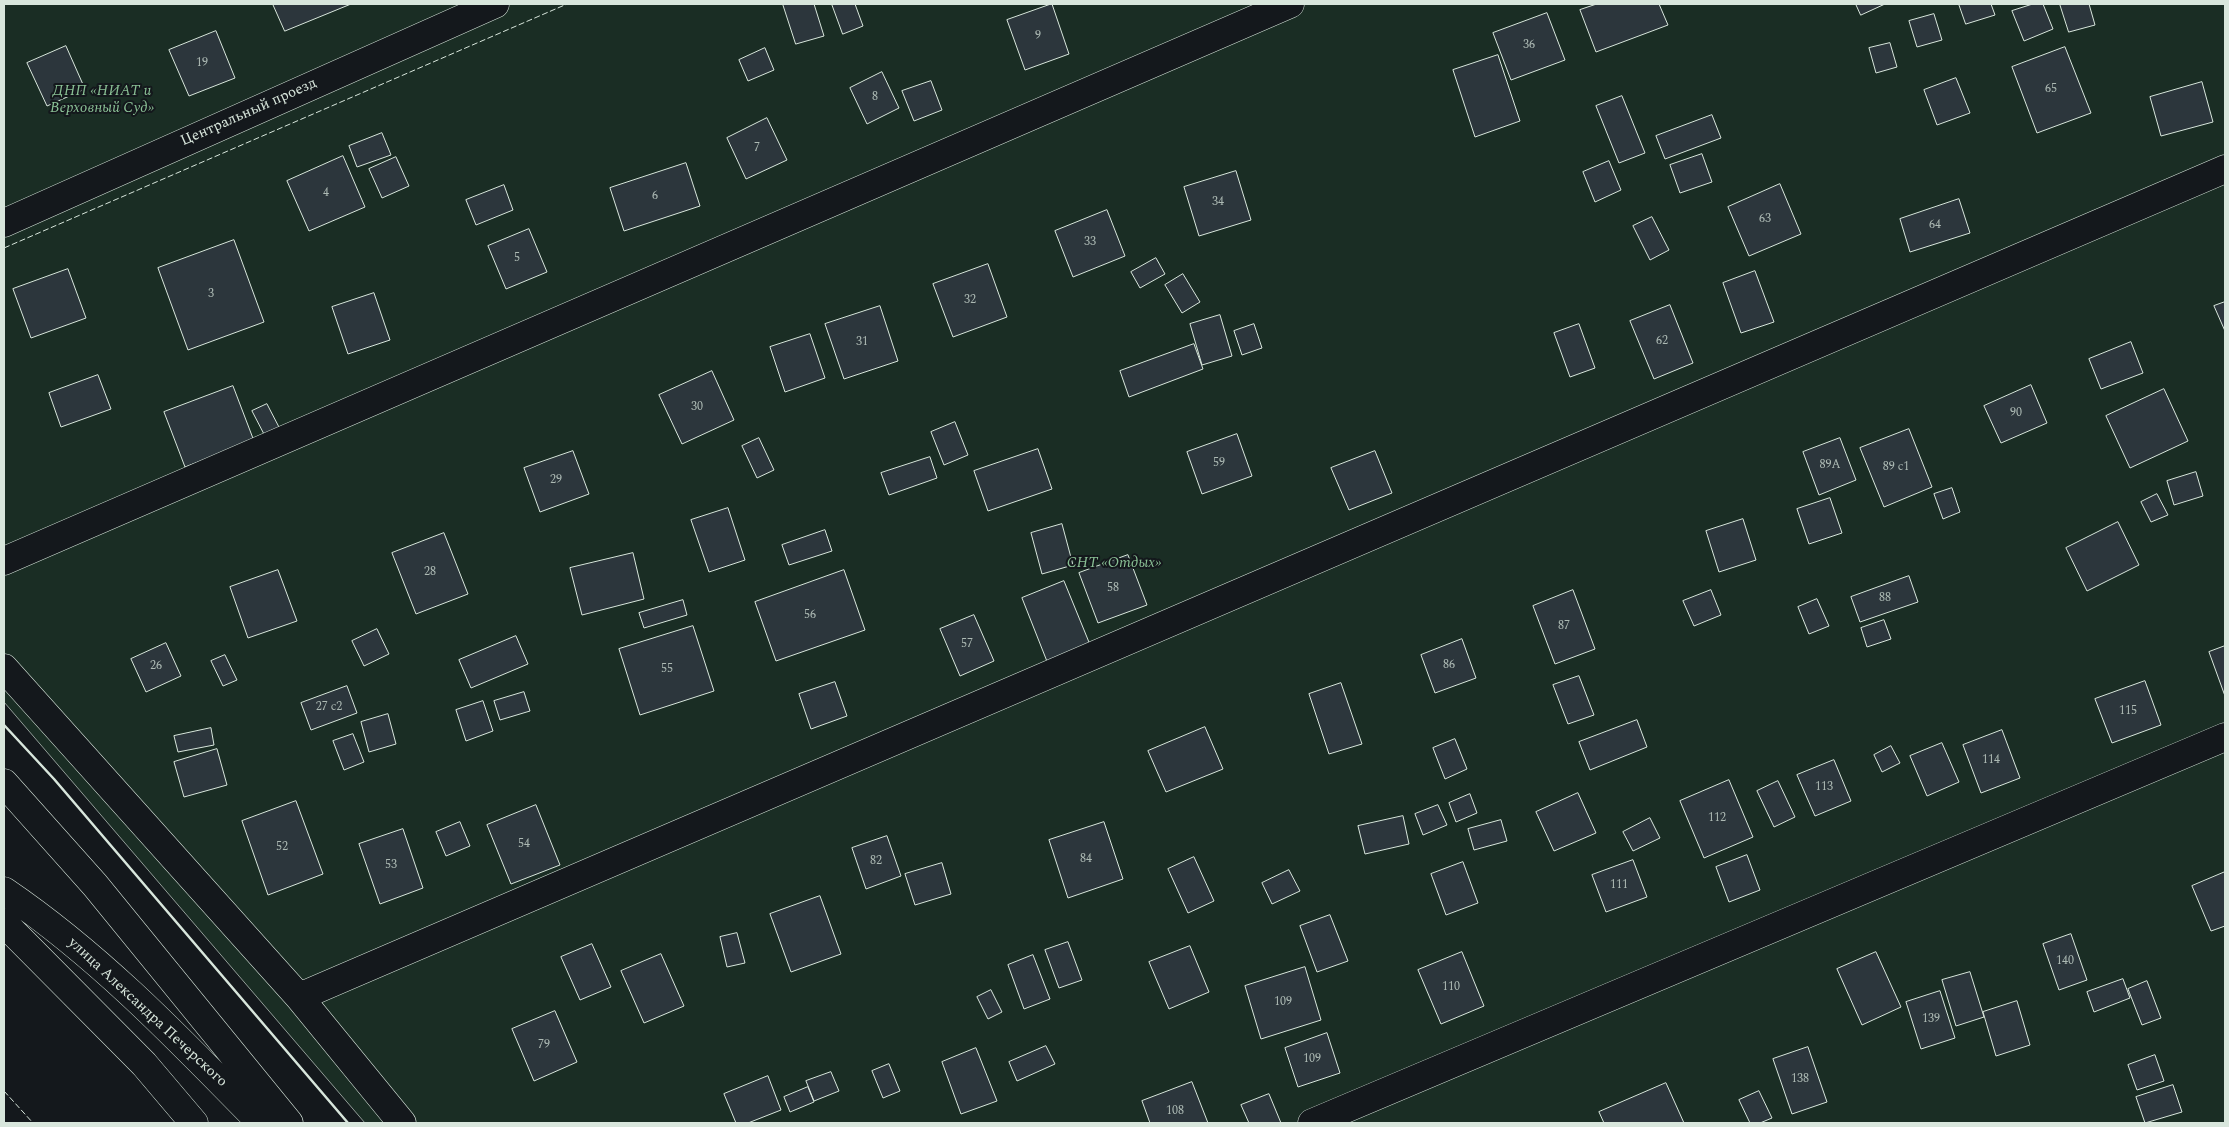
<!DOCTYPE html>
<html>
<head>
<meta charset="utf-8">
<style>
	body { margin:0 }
	#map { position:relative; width:2229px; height:1127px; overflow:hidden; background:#14181c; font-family:Spectral,serif }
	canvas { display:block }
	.frame { position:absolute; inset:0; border:5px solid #d8e6dc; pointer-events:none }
</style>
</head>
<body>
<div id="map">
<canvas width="2229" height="1127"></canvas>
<div class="frame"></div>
</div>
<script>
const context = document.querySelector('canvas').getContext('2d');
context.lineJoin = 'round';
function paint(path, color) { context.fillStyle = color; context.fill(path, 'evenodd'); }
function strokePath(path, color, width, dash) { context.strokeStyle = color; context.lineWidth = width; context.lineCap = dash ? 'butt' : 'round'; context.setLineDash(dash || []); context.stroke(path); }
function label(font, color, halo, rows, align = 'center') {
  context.font = font + ' Spectral,serif'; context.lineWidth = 4; context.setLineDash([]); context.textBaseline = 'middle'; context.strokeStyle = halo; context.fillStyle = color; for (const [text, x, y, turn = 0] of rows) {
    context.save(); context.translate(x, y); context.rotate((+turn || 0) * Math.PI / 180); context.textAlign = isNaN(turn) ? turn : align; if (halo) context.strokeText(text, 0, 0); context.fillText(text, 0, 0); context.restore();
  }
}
const green = new Path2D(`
	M 4,4 L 2225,4 L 2225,1123 L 365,1123 L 4,702 Z`);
paint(green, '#1a2d24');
strokePath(green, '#939e99', 1);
const building = new Path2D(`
	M 273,4 L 351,4 L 285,31 Z
	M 783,4 L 814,4 L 824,36 L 796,44 Z
	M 832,4 L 855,4 L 863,26 L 843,34 Z
	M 1052,4 L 1069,54 L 1025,70 L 1007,20 Z
	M 1597,4 L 1659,4 L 1668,25 L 1596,52 L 1580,10 Z
	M 1856,4 L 1885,4 L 1861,15 Z
	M 1959,4 L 1991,4 L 1995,15 L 1966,24 Z
	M 2033,4 L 2043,4 L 2053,29 L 2024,41 L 2012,11 Z
	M 2060,4 L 2089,4 L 2095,25 L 2069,32 Z
	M 1547,13 L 1565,60 L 1511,80 L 1493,33 Z
	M 1934,14 L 1942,40 L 1917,47 L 1909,21 Z
	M 216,31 L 235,78 L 189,96 L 169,50 Z
	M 1890,43 L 1897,67 L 1876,73 L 1869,48 Z
	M 66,46 L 85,89 L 47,106 L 27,63 Z
	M 2065,47 L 2091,113 L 2037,133 L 2012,67 Z
	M 765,48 L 774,70 L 748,81 L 739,60 Z
	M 1498,55 L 1520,121 L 1475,137 L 1453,70 Z
	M 882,72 L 899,108 L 867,124 L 850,88 Z
	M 1956,78 L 1970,113 L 1937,125 L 1924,90 Z
	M 931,81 L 942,110 L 914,121 L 902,91 Z
	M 2202,82 L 2213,122 L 2161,136 L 2150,97 Z
	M 1622,96 L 1645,153 L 1619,163 L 1596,106 Z
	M 1712,115 L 1721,138 L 1665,159 L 1656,136 Z
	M 767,118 L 787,160 L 746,179 L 727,138 Z
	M 382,133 L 391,155 L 357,167 L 349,146 Z
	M 1702,154 L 1712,182 L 1680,193 L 1670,165 Z
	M 343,156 L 365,207 L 309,231 L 287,181 Z
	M 396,157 L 409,186 L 382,198 L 369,169 Z
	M 1609,161 L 1621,190 L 1595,202 L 1583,172 Z
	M 686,163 L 700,206 L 624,231 L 610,188 Z
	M 1236,171 L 1251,220 L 1199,236 L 1184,187 Z
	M 1780,184 L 1801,234 L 1749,256 L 1728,207 Z
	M 504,185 L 513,210 L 476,225 L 466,200 Z
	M 1959,199 L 1970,233 L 1910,252 L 1900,219 Z
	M 1107,210 L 1125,256 L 1073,277 L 1055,231 Z
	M 1652,217 L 1669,250 L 1650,260 L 1633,226 Z
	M 529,229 L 547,272 L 506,289 L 488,246 Z
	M 234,240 L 264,322 L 188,350 L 158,268 Z
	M 1156,258 L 1165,274 L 1140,288 L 1131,272 Z
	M 988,264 L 1007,317 L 953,337 L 933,284 Z
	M 68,269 L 86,318 L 31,338 L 13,289 Z
	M 1755,271 L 1774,322 L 1741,333 L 1723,283 Z
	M 1183,274 L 1200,302 L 1182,313 L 1165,285 Z
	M 374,293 L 390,340 L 348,354 L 332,307 Z
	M 2225,302 L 2225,331 L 2214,306 Z
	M 1670,305 L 1693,363 L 1654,379 L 1630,321 Z
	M 880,306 L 898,361 L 844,379 L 825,324 Z
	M 1220,315 L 1232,356 L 1202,365 L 1190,324 Z
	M 1254,324 L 1262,348 L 1242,355 L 1234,331 Z
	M 1579,324 L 1595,368 L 1570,377 L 1554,333 Z
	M 810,334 L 825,378 L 785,392 L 770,347 Z
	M 2131,342 L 2143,373 L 2101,389 L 2089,359 Z
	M 1194,344 L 1203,369 L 1129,397 L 1120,371 Z
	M 712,371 L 734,420 L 682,444 L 659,395 Z
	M 98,375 L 111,409 L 61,427 L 49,393 Z
	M 2031,385 L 2047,423 L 2001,443 L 1984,406 Z
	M 233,386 L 254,441 L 185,467 L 164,412 Z
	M 2164,389 L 2188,441 L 2130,468 L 2106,416 Z
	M 267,404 L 281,431 L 266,438 L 252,411 Z
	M 955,422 L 968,455 L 944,465 L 931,432 Z
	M 1909,429 L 1932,487 L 1884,507 L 1860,448 Z
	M 1237,434 L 1252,476 L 1202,494 L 1187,452 Z
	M 759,438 L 774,470 L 757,478 L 742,446 Z
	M 1840,438 L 1856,480 L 1819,495 L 1803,452 Z
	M 1038,449 L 1052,489 L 988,511 L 974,471 Z
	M 573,451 L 589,494 L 540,512 L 524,468 Z
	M 1375,451 L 1392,493 L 1349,510 L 1331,468 Z
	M 930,457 L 937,478 L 889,495 L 881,473 Z
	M 2196,472 L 2203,496 L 2174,505 L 2167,481 Z
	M 1952,488 L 1960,512 L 1943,519 L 1934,494 Z
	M 2157,494 L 2168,515 L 2151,522 L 2141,502 Z
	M 1830,498 L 1842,533 L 1809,544 L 1797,509 Z
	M 728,508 L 745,560 L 709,572 L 691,520 Z
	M 1743,519 L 1756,560 L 1719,572 L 1706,531 Z
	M 2118,522 L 2139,565 L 2087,591 L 2066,548 Z
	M 1062,524 L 1073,565 L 1042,574 L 1031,533 Z
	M 825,530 L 832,551 L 789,565 L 782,545 Z
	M 444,533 L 468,594 L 416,614 L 392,553 Z
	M 633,553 L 644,599 L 582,615 L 570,568 Z
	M 1128,555 L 1147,605 L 1098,623 L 1079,573 Z
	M 278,570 L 297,621 L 248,638 L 230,587 Z
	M 844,570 L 865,630 L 776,661 L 755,602 Z
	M 1909,576 L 1918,602 L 1860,622 L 1851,597 Z
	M 1064,581 L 1093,652 L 1050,669 L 1022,598 Z
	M 1573,590 L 1595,649 L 1555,664 L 1533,606 Z
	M 1711,590 L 1721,615 L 1694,626 L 1683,601 Z
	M 1817,599 L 1829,626 L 1809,634 L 1798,607 Z
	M 683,600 L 687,615 L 644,628 L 639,613 Z
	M 974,615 L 994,661 L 960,676 L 940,629 Z
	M 1884,620 L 1891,639 L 1867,647 L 1861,628 Z
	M 693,626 L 714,691 L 640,715 L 619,649 Z
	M 377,629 L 389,654 L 364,666 L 352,641 Z
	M 516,636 L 528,664 L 471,688 L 459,660 Z
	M 1462,639 L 1476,678 L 1435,693 L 1421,655 Z
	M 166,643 L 181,676 L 146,692 L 131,659 Z
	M 2225,646 L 2225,696 L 2209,652 Z
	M 225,655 L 237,680 L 223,686 L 211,661 Z
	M 1579,676 L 1594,715 L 1568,724 L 1553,685 Z
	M 2145,681 L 2161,725 L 2112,743 L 2095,699 Z
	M 835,682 L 847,716 L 811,729 L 799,694 Z
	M 1341,683 L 1362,744 L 1329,754 L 1309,694 Z
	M 347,686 L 357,713 L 311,730 L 301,703 Z
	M 524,692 L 530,711 L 500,720 L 494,701 Z
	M 483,701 L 493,731 L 466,741 L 456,710 Z
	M 388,714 L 396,744 L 369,752 L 361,722 Z
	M 1637,720 L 1647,747 L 1590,770 L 1579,742 Z
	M 1205,727 L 1223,769 L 1166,792 L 1148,751 Z
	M 211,728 L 214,745 L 178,752 L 174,736 Z
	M 2002,730 L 2020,778 L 1981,793 L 1963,745 Z
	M 353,734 L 364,762 L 344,770 L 333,741 Z
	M 1455,739 L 1467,769 L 1445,779 L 1433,748 Z
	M 1942,743 L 1959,782 L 1927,796 L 1910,756 Z
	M 1891,746 L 1900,763 L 1882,772 L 1874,755 Z
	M 217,749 L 227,785 L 184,797 L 174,762 Z
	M 1834,760 L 1851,801 L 1815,816 L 1797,775 Z
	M 1729,780 L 1753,837 L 1704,858 L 1680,801 Z
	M 1778,781 L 1795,817 L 1774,827 L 1757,791 Z
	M 1578,793 L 1596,833 L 1554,851 L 1536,812 Z
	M 1470,794 L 1477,813 L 1456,822 L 1449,803 Z
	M 296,801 L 323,874 L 268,895 L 242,821 Z
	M 536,805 L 560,865 L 511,884 L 487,825 Z
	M 1438,805 L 1447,825 L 1423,835 L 1415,814 Z
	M 1403,816 L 1409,844 L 1365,854 L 1358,826 Z
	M 1650,818 L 1660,838 L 1633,851 L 1623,832 Z
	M 1501,820 L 1507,841 L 1474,850 L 1468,829 Z
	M 460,822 L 470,846 L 446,856 L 436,832 Z
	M 1104,822 L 1123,879 L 1068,898 L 1049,840 Z
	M 403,829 L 423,888 L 380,904 L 359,844 Z
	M 887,836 L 901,876 L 866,889 L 852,848 Z
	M 1747,855 L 1760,890 L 1729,902 L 1716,867 Z
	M 1194,857 L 1214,901 L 1188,913 L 1168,869 Z
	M 1633,860 L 1647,897 L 1606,912 L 1592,875 Z
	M 1463,862 L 1478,903 L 1446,915 L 1431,874 Z
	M 942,863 L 951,894 L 915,905 L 905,874 Z
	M 1289,870 L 1300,891 L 1272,904 L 1262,883 Z
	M 2225,872 L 2225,926 L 2211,931 L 2192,886 Z
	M 820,896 L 841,954 L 791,972 L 770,914 Z
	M 1330,915 L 1348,961 L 1317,972 L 1300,926 Z
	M 737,933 L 745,963 L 727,967 L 720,937 Z
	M 2071,934 L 2087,980 L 2059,990 L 2043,944 Z
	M 1068,942 L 1082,980 L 1059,988 L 1045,950 Z
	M 592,944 L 611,987 L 580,1000 L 561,957 Z
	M 1190,946 L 1209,992 L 1169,1009 L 1149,962 Z
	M 1462,952 L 1484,1006 L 1441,1024 L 1418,970 Z
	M 1876,952 L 1901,1007 L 1862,1025 L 1837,969 Z
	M 661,954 L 684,1006 L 644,1023 L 621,971 Z
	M 1033,955 L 1050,999 L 1024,1009 L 1008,965 Z
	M 1305,967 L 1321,1020 L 1261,1039 L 1245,986 Z
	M 1970,972 L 1984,1017 L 1956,1026 L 1942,980 Z
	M 2123,979 L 2130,998 L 2094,1012 L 2087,992 Z
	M 2147,981 L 2161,1018 L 2142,1025 L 2128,989 Z
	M 991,990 L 1002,1012 L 988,1019 L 977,997 Z
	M 1940,991 L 1955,1038 L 1921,1049 L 1906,1002 Z
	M 2017,1001 L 2030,1045 L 1996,1056 L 1983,1012 Z
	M 555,1011 L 577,1062 L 534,1081 L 512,1029 Z
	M 1327,1033 L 1340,1073 L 1298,1087 L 1285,1048 Z
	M 1046,1046 L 1055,1064 L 1017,1081 L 1009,1062 Z
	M 1808,1047 L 1827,1102 L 1792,1114 L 1773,1059 Z
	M 976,1048 L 997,1101 L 961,1114 L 942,1062 Z
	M 2155,1055 L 2164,1081 L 2137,1090 L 2128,1065 Z
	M 889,1064 L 900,1091 L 883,1098 L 872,1071 Z
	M 831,1072 L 839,1091 L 814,1101 L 806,1081 Z
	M 768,1076 L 781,1110 L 748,1123 L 736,1123 L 724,1094 Z
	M 1192,1082 L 1208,1123 L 1150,1123 L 1142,1101 Z
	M 1666,1083 L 1684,1123 L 1604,1123 L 1599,1112 Z
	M 2173,1085 L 2182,1112 L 2145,1123 L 2136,1097 Z
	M 808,1087 L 814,1102 L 790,1112 L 784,1097 Z
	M 1759,1091 L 1772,1118 L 1760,1123 L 1750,1123 L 1739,1100 Z
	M 1269,1094 L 1281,1123 L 1249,1123 L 1241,1105 Z`);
paint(building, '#2c363c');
strokePath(building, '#d8e6dc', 1);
const minor = new Path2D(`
	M 4,223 L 495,4
	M 4,561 L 1290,4
	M 4,668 L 299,997 L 402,1123
	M 299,997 L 2225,169
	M 1312,1123 L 2225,737`);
const major = new Path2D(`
	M 4,783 L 95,885 L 289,1123
	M 4,891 C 100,956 181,1041 261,1123
	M 4,923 L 144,1064 L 194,1123`);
strokePath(minor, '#d8e6dc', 29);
strokePath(major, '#d8e6dc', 29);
strokePath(minor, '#14181c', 28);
strokePath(major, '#14181c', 28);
strokePath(new Path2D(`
	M 4,248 L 567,4
	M 4,1091 L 33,1123`), '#d8e6dc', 1, [6, 2.5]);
strokePath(new Path2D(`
	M 4,725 L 54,779 L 348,1123`), '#d8e6dc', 2.5);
label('12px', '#adbab4', null, [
	["9",1038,37],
	["36",1529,46],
	["19",202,64],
	["65",2051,90],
	["8",875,98],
	["7",757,149],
	["4",326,194],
	["6",655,197],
	["34",1218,203],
	["63",1765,220],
	["64",1935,226],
	["33",1090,243],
	["5",517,259],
	["3",211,295],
	["32",970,301],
	["62",1662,342],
	["31",862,343],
	["30",697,408],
	["90",2016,414],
	["59",1219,464],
	["89А",1830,466],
	["89 с1",1896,468],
	["29",556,481],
	["28",430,573],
	["58",1113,589],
	["88",1885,599],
	["56",810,616],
	["87",1564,627],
	["57",967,645],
	["86",1449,666],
	["26",156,667],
	["55",667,670],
	["27 с2",329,708],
	["115",2128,712],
	["114",1991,761],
	["113",1824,788],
	["112",1717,819],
	["54",524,845],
	["52",282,848],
	["84",1086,860],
	["82",876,862],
	["53",391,866],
	["111",1619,886],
	["140",2065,962],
	["110",1451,988],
	["109",1283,1003],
	["139",1931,1020],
	["79",544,1046],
	["109",1312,1060],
	["138",1800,1080],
	["108",1175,1112]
]);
label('italic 15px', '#8ac095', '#14181c', [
	["ДНП «НИАТ и",102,92],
	["Верховный Суд»",102,109],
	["СНТ «Отдых»",1114,564]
]);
label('15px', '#d8e6dc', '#14181c', [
	["Центральный проезд",249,113,-24],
	["улица Александра Печерского",147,1013,43]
]);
</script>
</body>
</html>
